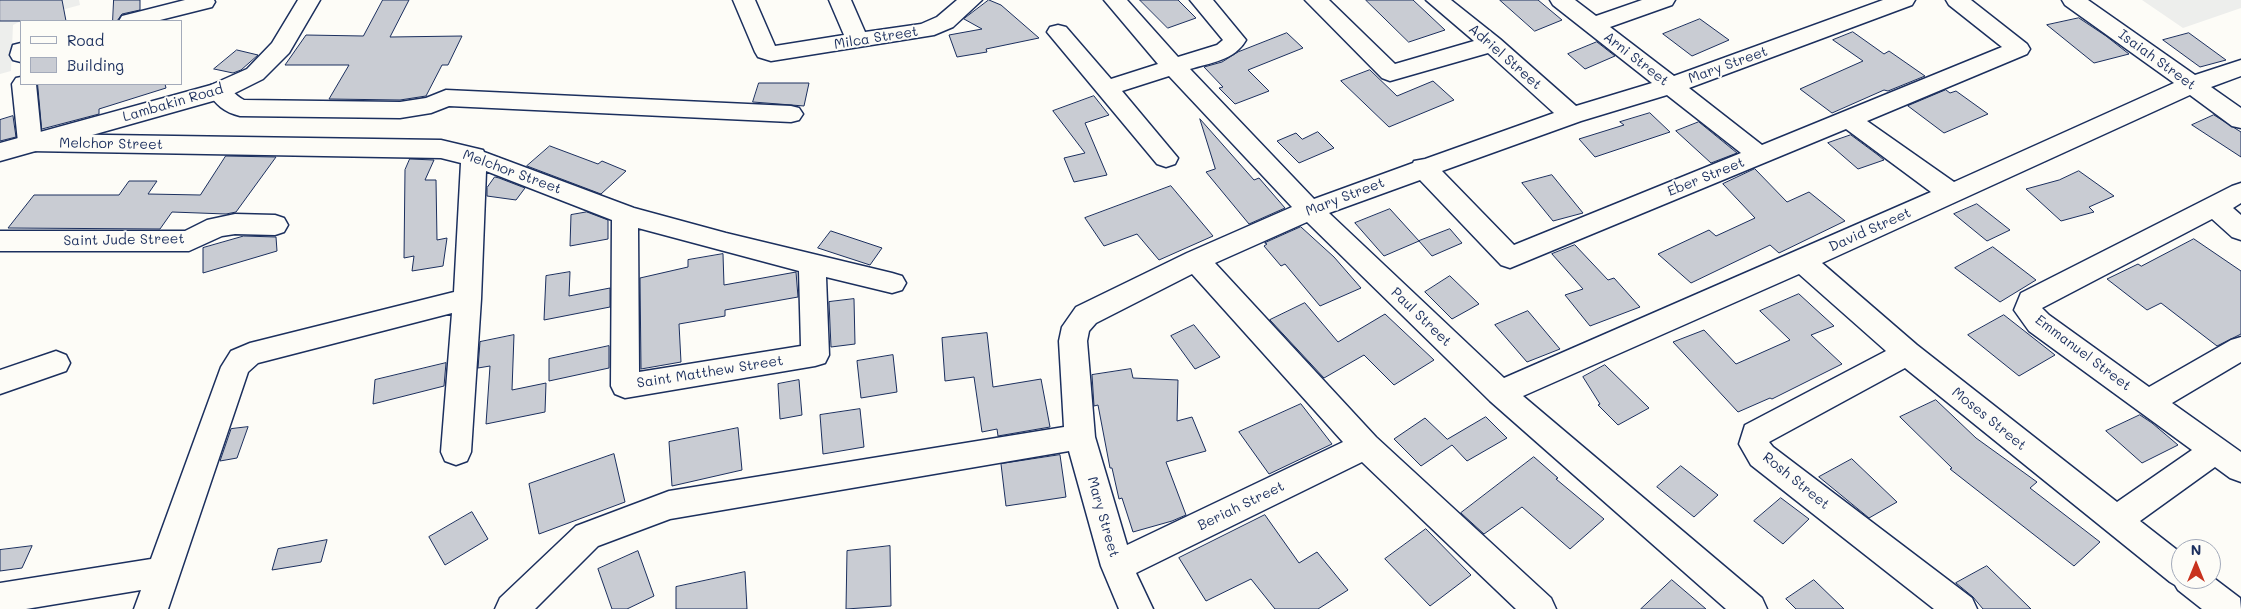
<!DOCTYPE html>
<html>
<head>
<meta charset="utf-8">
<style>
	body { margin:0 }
	#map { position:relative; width:2241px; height:609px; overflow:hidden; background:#fdfcf7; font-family:Mali,sans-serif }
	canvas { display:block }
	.legend { position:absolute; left:20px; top:20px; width:162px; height:65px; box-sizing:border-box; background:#fdfcf7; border:1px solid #a3aaba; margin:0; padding:6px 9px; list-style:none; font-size:15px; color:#1b2f5e }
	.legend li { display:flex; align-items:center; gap:10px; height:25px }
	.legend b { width:25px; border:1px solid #a3aaba }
	.north { position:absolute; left:2171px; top:539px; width:50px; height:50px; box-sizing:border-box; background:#fdfcf7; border:1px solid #a3aaba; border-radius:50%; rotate:0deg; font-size:14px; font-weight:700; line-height:20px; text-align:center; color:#1b2f5e }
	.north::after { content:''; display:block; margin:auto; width:18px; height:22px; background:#c8321e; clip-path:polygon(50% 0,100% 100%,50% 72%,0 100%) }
</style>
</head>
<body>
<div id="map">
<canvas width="2241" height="609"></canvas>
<ul class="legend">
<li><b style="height:6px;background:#fdfcf7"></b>Road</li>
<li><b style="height:14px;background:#c9ccd3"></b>Building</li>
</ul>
<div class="north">N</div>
</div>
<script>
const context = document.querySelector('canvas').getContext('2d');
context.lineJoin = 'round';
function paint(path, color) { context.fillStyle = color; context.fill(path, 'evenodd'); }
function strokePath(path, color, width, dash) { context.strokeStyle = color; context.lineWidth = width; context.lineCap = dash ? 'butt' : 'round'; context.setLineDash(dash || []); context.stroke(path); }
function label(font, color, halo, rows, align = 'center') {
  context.font = font + ' Mali,sans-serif'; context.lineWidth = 4; context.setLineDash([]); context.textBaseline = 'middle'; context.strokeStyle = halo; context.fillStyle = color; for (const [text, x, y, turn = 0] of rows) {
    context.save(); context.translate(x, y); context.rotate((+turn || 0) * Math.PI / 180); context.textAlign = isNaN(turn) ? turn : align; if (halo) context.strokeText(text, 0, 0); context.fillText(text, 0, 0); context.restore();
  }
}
paint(new Path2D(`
	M 0,0 L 79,0 L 80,5 L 21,21 L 13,25 L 11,71 L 0,74 Z
	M 2142,0 L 2241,0 L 2241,8 L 2183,28 Z`), '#edeeec');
const building = new Path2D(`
	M 0,0 L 62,0 L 66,21 L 0,21 Z
	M 114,0 L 140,0 L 140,10 L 122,14 L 117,21 L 113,21 Z
	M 383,0 L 409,0 L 390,37 L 462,36 L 448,65 L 442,65 L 426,96 L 400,100 L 329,99 L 349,65 L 285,65 L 306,35 L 363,36 Z
	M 989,0 L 1001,5 L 1039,38 L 986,49 L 987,52 L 957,57 L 949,35 L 982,29 L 964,19 Z
	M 1140,0 L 1178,0 L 1196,18 L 1168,28 Z
	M 1366,0 L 1413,0 L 1445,30 L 1409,42 Z
	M 1500,0 L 1538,0 L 1562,20 L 1535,31 Z
	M 2079,18 L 2106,36 L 2129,54 L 2094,63 L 2047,25 Z
	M 1700,19 L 1729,40 L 1692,56 L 1663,34 Z
	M 1853,32 L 1884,54 L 1889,51 L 1925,76 L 1888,91 L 1884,90 L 1832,113 L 1800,89 L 1863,61 L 1833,40 Z
	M 1287,33 L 1303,48 L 1248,70 L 1269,91 L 1235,104 L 1219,88 L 1223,87 L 1204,67 L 1222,62 L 1238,52 Z
	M 2189,33 L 2226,60 L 2200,67 L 2163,40 Z
	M 1597,42 L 1615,56 L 1585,69 L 1568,54 Z
	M 237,50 L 258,55 L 241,70 L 233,73 L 214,69 Z
	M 1370,70 L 1397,96 L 1433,81 L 1454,100 L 1389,127 L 1341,81 Z
	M 759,83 L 809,83 L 804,106 L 753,102 Z
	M 38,84 L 165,84 L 166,88 L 99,109 L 99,114 L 42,129 Z
	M 1946,90 L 1950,93 L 1956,91 L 1988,114 L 1944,133 L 1908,106 Z
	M 1094,96 L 1109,115 L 1085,123 L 1107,175 L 1074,182 L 1064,158 L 1085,153 L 1053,111 Z
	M 1650,113 L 1670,132 L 1595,157 L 1579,139 L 1624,125 L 1620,122 Z
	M 2214,115 L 2241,132 L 2241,157 L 2192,125 Z
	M 13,116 L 16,137 L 0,141 L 0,120 Z
	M 1200,119 L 1254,180 L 1259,178 L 1285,208 L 1249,224 L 1206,172 L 1215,169 Z
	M 1699,122 L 1726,144 L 1737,153 L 1711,163 L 1676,131 Z
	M 1318,132 L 1334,148 L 1299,163 L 1277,141 L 1296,133 L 1302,139 Z
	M 1851,135 L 1878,155 L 1884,160 L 1858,169 L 1828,143 Z
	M 550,146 L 598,164 L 602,161 L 626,171 L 601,194 L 527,166 Z
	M 226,156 L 276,157 L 236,212 L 226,214 L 172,212 L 160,229 L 8,228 L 34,195 L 119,195 L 129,181 L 157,181 L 148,194 L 200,195 Z
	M 410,159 L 434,160 L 425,180 L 436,180 L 437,240 L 447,238 L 443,266 L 412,271 L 414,256 L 404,258 L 405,170 Z
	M 1755,169 L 1787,202 L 1809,192 L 1845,221 L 1779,253 L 1770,245 L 1691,283 L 1658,254 L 1709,230 L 1716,236 L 1755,218 L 1723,184 Z
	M 2079,171 L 2114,196 L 2089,207 L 2094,212 L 2061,221 L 2026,189 L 2059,180 Z
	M 1552,175 L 1583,213 L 1553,221 L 1522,183 Z
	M 495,177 L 499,178 L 525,188 L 516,200 L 487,196 L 487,188 Z
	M 1171,186 L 1213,236 L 1159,260 L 1137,234 L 1104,246 L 1085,218 Z
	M 1977,204 L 2010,230 L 1987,241 L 1954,214 Z
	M 1390,209 L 1419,241 L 1384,256 L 1355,223 Z
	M 587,212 L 608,220 L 608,239 L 570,246 L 571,215 Z
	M 1301,227 L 1334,257 L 1361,288 L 1320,306 L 1285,264 L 1281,266 L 1264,246 L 1267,244 L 1265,243 Z
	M 1450,229 L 1462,243 L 1432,256 L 1419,241 Z
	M 831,231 L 882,248 L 870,265 L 818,248 Z
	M 244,236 L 276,237 L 277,251 L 203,273 L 203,248 Z
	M 2194,239 L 2241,271 L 2241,334 L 2217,346 L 2161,303 L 2147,310 L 2107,279 L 2138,264 L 2141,266 Z
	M 1575,245 L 1608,280 L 1614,278 L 1640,307 L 1590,326 L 1565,295 L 1583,289 L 1552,254 Z
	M 1993,247 L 2036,280 L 2000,302 L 1955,268 Z
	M 723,254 L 724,285 L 796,272 L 798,297 L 725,310 L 725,316 L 679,324 L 681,362 L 641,369 L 640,278 L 688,267 L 688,260 Z
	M 570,272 L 569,296 L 610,288 L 610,307 L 544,320 L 546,276 Z
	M 1450,276 L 1479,304 L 1452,319 L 1425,292 Z
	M 1799,294 L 1834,326 L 1811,335 L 1842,364 L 1772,399 L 1770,398 L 1738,412 L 1673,342 L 1704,330 L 1736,364 L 1790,340 L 1760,311 Z
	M 854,299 L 855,344 L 831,347 L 829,302 Z
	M 1305,303 L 1338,342 L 1385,314 L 1434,360 L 1394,385 L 1364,355 L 1324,378 L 1270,320 Z
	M 1528,311 L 1560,349 L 1527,362 L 1495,325 Z
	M 2004,315 L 2055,355 L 2019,376 L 1968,335 Z
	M 1194,325 L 1220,357 L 1195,369 L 1171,336 Z
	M 987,333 L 993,387 L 1041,379 L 1050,427 L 998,436 L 997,429 L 982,432 L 974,377 L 945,381 L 942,338 Z
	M 514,335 L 512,390 L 546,383 L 545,412 L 486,424 L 490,366 L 478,368 L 480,342 Z
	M 609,346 L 609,368 L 549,381 L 549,359 Z
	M 893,355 L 897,392 L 861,398 L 857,361 Z
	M 446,363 L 444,386 L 373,404 L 375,380 Z
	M 1605,365 L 1649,408 L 1618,425 L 1598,405 L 1600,404 L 1583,377 Z
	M 1131,369 L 1133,378 L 1178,380 L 1177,421 L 1192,417 L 1206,451 L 1166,462 L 1186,515 L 1172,521 L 1133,532 L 1122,498 L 1119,499 L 1112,468 L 1110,468 L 1098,405 L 1094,406 L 1092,375 Z
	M 799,380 L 802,415 L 780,419 L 778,384 Z
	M 1936,400 L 1976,438 L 2037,482 L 2030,488 L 2100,542 L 2074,566 L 1950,469 L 1952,468 L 1900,417 Z
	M 1301,404 L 1332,444 L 1269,474 L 1239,432 Z
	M 860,409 L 864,447 L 823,454 L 820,415 Z
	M 2140,415 L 2152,423 L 2178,445 L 2142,463 L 2106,431 Z
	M 1486,417 L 1507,438 L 1467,461 L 1452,445 L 1421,466 L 1394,439 L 1425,418 L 1447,439 Z
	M 248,427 L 237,458 L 220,461 L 231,429 Z
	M 738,428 L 742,470 L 672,486 L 669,442 Z
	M 614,454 L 625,502 L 539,534 L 529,484 Z
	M 1060,455 L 1066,497 L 1006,506 L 1001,464 Z
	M 1534,457 L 1558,478 L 1556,479 L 1604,519 L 1570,549 L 1522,507 L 1484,534 L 1461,513 Z
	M 1852,459 L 1897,502 L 1869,518 L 1819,477 Z
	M 1681,466 L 1718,495 L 1694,517 L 1657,487 Z
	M 1781,498 L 1809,519 L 1783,544 L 1754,521 Z
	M 472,512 L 488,539 L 445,565 L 429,537 Z
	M 1265,515 L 1299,563 L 1317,552 L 1348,590 L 1318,609 L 1275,609 L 1251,579 L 1206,601 L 1179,558 Z
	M 1426,529 L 1471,575 L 1430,606 L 1385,559 Z
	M 327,540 L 321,562 L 272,570 L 278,549 Z
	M 32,546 L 22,568 L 0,571 L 0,550 Z
	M 890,546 L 891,606 L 846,609 L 847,551 Z
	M 638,551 L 654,596 L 627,609 L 612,609 L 598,569 Z
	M 1987,566 L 2031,609 L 1983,609 L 1973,597 L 1956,583 Z
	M 745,572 L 747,609 L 676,609 L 676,587 Z
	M 1672,580 L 1706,609 L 1641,609 Z
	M 1814,580 L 1844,609 L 1796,609 L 1786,599 Z`);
paint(building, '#c9ccd3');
strokePath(building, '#1b2f5e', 1);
const minor = new Path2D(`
	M 185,0 L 214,0 L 215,2 L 212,7 L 156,21 L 119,21 L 122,16 Z
	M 733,0 L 755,0 L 775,46 L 844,35 L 829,0 L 851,0 L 865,32 L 921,24 L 937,17 L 957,0 L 982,0 L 953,27 L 934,35 L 771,61 L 758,57 L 755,52 Z
	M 1104,0 L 1127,0 L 1178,57 L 1217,45 L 1223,40 L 1190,0 L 1213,0 L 1246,40 C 1235,60 1210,63 1190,69 L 1314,199 L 1413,163 L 1414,161 L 1425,159 L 1554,113 L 1488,53 L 1390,81 L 1382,78 L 1305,0 L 1329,0 L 1395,64 L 1474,41 L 1426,0 L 1451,0 L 1500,39 L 1576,106 L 1652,83 L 1553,5 L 1550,0 L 1575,0 L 1596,16 L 1642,0 L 1675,0 L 1672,5 L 1610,27 L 1674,76 L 1883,0 L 1915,0 L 1912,5 L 1689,88 L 1762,145 L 2002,47 L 1949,5 L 1946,0 L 1971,0 L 2027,44 L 2030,49 L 2027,54 L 1867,121 L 1954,182 L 2174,83 L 2065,5 L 2062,0 L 2088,0 L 2195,75 L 2241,60 L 2241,76 L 2211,87 L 2241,108 L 2241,128 L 2232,126 L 2190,95 L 1822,263 L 1917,345 L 2117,502 L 2192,450 L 2029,331 L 2014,310 L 2021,293 L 2232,186 L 2241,183 L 2241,203 L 2233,208 L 2241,215 L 2241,240 L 2232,237 L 2212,219 L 2042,308 L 2049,315 L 2149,387 L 2231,340 L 2241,337 L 2241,362 L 2172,403 L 2241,452 L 2241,482 L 2230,478 L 2215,467 L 2140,521 L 2181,553 L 2181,579 L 2211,579 L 2211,576 L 2240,598 L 2241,609 L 2202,609 L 2178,590 L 2175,585 L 2170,582 L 1905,368 L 1769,442 L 1773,447 L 1972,598 L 1977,609 L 1934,609 L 1751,465 L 1739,444 L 1745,425 L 1886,351 L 1799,274 L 1523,396 L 1762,598 L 1767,609 L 1726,609 L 1490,401 L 1307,222 L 1215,263 L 1376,437 L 1551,598 L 1556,609 L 1516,609 L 1362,462 L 1136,573 L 1153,609 L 1119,609 L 1101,566 L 1069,451 L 670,519 L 598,546 L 535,609 L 495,609 L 500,598 L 576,526 L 669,491 L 1064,427 L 1059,341 L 1062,327 L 1076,307 L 1187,253 L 1292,207 L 1169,76 L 1122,91 L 1178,158 L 1175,164 L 1166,167 L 1157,164 L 1047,32 L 1050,27 L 1058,25 L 1066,27 L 1111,79 L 1158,64 ZM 1667,95 L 1741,153 L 1514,245 L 1442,171 L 1581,121 ZM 1846,129 L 1931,192 L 1504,378 L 1329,213 L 1420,180 L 1501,265 L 1510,268 ZM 1192,274 L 1343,442 L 1127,545 L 1095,437 L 1087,341 L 1089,331 L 1096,323 Z
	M 21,43 L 21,62 L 13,60 L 10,55 L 13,45 Z
	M 21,77 L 21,84 L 36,84 L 41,134 L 441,140 L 483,150 L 484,152 L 634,208 L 726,233 L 892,273 L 902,276 L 906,283 L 902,290 L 892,293 L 826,277 L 829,355 L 825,363 L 815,366 L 625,398 L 615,394 L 611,386 L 612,220 L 486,171 L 481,299 L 471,452 L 467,461 L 456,465 L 445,461 L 441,452 L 452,313 L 258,363 L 248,372 L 168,609 L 134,609 L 141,590 L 26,609 L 0,609 L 0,583 L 151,559 L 221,367 L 231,351 L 250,343 L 454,292 L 461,163 L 441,158 L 30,151 L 21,148 L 18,142 L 12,84 L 16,78 ZM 638,228 L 799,271 L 801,346 L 639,372 Z
	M 219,83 C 230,86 234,95 244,100 L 400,102 L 426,98 L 446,90 L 791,106 L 799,108 L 803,114 L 799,120 L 791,122 L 449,106 L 431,113 L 400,118 L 240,116 C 224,112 216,105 207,91 L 211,85 Z
	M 235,214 L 275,215 L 284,218 L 288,225 L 284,232 L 275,235 L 235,234 L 222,236 L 189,251 L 0,251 L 0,231 L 185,231 L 207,220 Z
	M 56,351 L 66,355 L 70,363 L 66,371 L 0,394 L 0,370 Z`);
const major = new Path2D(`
	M 298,0 L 320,0 L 289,53 L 263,79 L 227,97 L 0,161 L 0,143 L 211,85 L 247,69 L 272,43 Z`);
strokePath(minor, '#1b2f5e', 3);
strokePath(major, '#1b2f5e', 3);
paint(minor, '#fdfcf7');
paint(major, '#fdfcf7');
label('14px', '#1b2f5e', '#fdfcf7', [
	["Milca Street",876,38,-9],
	["Adriel Street",1505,57,41],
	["Arni Street",1636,59,38],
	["Isaiah Street",2157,60,36],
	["Mary Street",1728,65,-20],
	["Lambakin Road",173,103,-16],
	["Melchor Street",111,144,1],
	["Melchor Street",512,172,20],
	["Eber Street",1706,177,-22],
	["Mary Street",1345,197,-21],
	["David Street",1870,230,-24],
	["Saint Jude Street",124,240,-1],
	["Paul Street",1421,317,44],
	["Emmanuel Street",2083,353,37],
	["Saint Matthew Street",710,372,-9],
	["Moses Street",1989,419,39],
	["Rosh Street",1796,481,39],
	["Beriah Street",1241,506,-26],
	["Mary Street",1103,517,74]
]);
</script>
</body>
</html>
